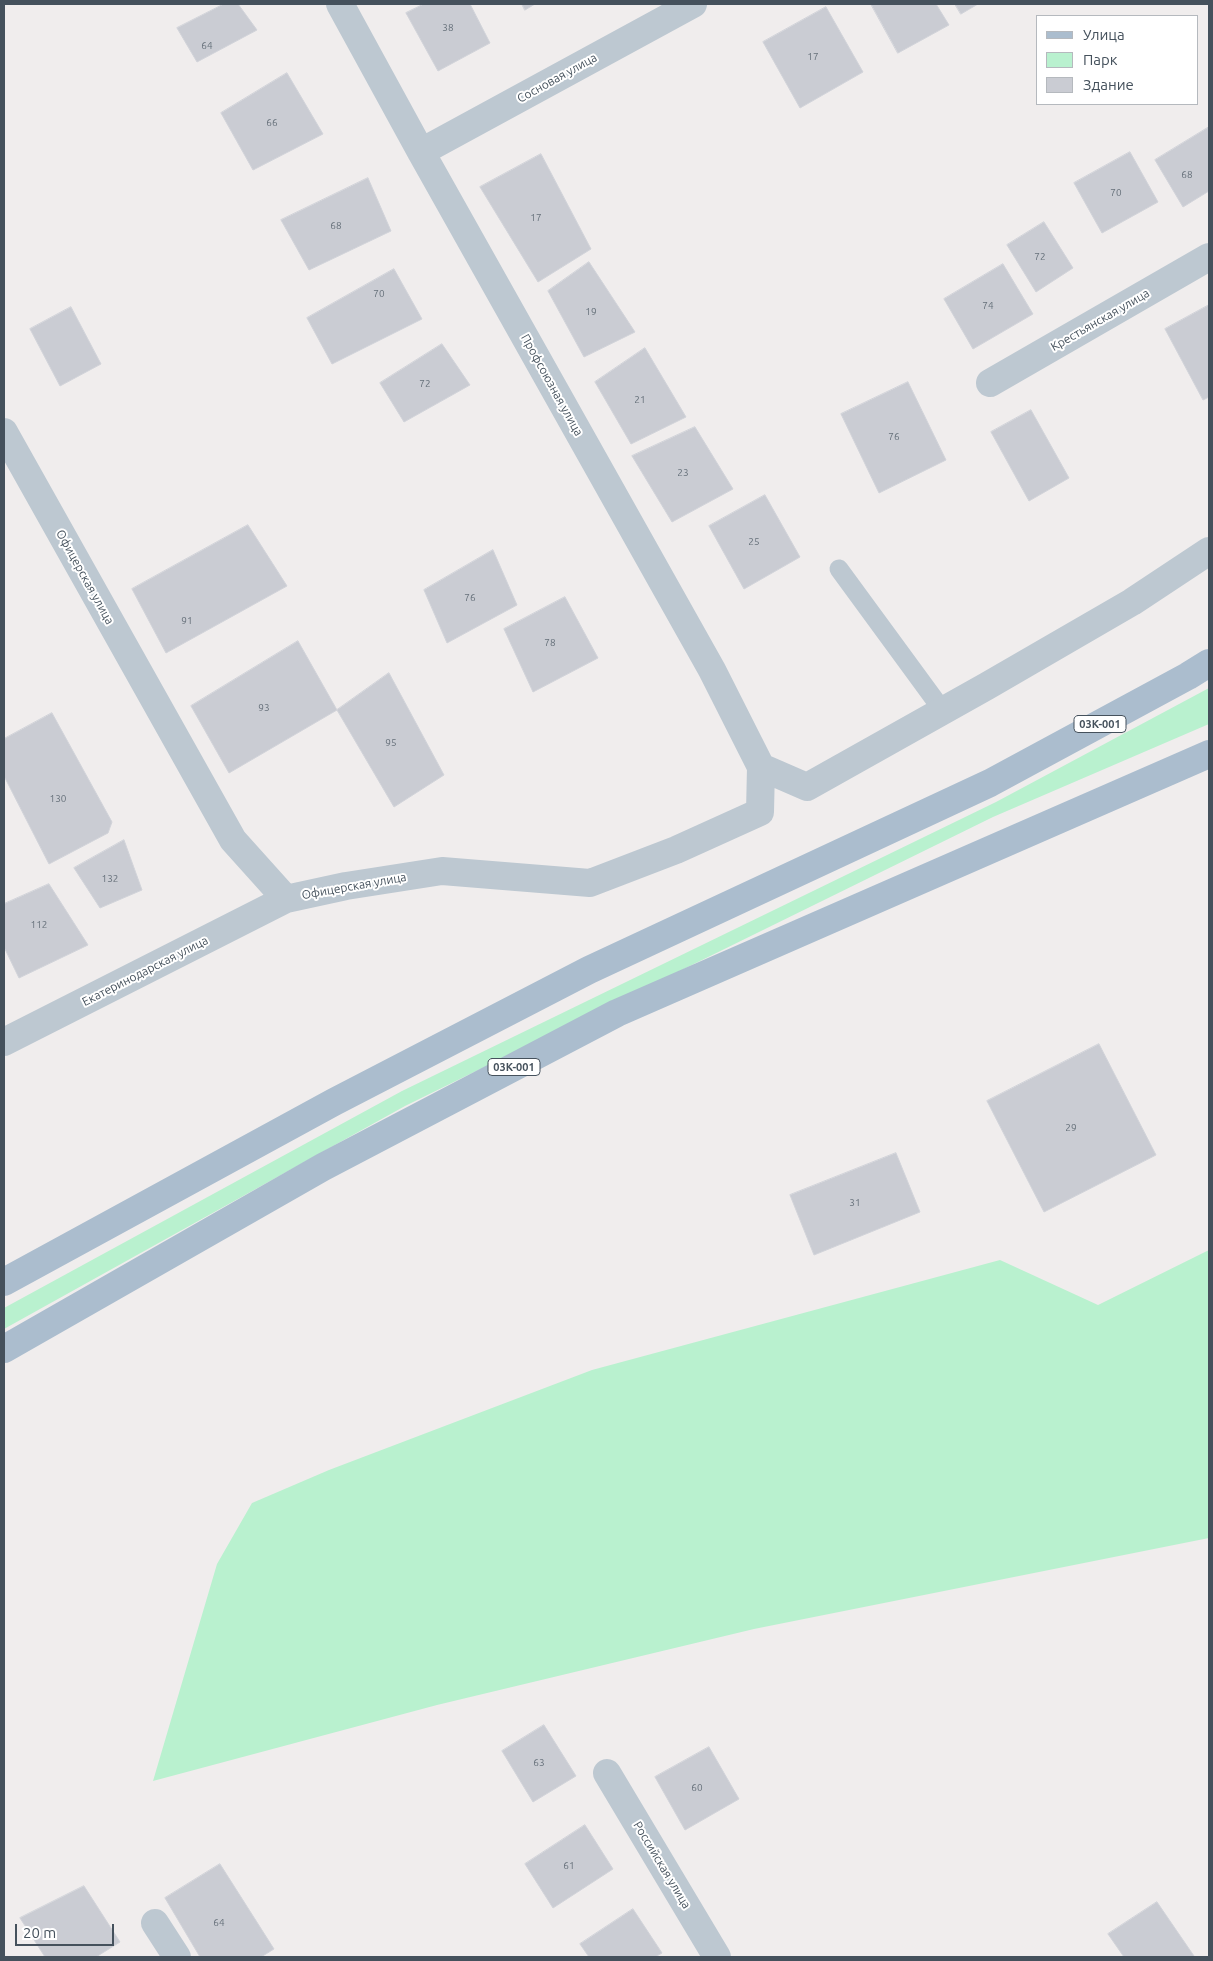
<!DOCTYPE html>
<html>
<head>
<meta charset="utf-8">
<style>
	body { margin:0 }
	#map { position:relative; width:1213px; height:1961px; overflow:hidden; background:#f0eded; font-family:Ubuntu,sans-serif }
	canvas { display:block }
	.frame { position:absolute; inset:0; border:5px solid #45515c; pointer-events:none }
	.legend { position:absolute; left:1036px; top:15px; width:162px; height:90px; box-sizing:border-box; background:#fff; border:1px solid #b5b9be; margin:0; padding:6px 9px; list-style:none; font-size:15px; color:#45515c }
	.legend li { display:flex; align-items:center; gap:10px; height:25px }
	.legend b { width:25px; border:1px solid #b5b9be }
	.scale { position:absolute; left:15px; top:1924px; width:99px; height:22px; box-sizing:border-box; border:2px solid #45515c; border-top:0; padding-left:6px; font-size:15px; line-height:18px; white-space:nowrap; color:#45515c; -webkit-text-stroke:4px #fff; paint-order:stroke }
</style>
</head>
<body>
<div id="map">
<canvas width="1213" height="1961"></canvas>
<div class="frame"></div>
<ul class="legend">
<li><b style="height:6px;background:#abbdce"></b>Улица</li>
<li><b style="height:14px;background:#b9f1cf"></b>Парк</li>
<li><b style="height:14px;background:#caccd3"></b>Здание</li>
</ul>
<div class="scale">20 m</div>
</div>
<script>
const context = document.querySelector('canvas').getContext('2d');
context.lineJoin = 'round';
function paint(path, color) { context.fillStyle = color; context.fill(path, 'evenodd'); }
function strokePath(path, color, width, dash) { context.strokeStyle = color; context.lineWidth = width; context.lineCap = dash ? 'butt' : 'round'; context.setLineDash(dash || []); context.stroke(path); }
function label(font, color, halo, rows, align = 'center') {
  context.font = font + ' Ubuntu,sans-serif'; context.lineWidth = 4; context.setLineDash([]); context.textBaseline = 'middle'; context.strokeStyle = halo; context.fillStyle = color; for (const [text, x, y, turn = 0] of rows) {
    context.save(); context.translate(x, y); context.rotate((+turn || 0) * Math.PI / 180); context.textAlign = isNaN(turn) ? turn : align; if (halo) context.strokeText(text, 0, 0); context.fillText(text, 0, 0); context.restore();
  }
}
paint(new Path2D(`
	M 1209,688 L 1209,724 L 993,817 L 405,1106 L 4,1329 L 4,1308 L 402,1091 L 996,802 Z
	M 1209,1250 L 1209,1538 L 754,1629 L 437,1705 L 153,1781 L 217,1564 L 252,1503 L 329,1470 L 592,1370 L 1000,1260 L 1098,1305 Z`), '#b9f1cf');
const building = new Path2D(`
	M 224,4 L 238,4 L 257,30 L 197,62 L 177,28 Z
	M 424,4 L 470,4 L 490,43 L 438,71 L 406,13 Z
	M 522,4 L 535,4 L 525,10 Z
	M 871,4 L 936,4 L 949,25 L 898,53 Z
	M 955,4 L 978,4 L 961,14 Z
	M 826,7 L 863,72 L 800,108 L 763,42 Z
	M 287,73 L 323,134 L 253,170 L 221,113 Z
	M 1209,127 L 1209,191 L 1183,207 L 1155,160 Z
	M 1130,152 L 1158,202 L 1102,233 L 1074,183 Z
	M 541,154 L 591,249 L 538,282 L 480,187 Z
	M 368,178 L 391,231 L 309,270 L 281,220 Z
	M 1044,222 L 1073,268 L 1036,292 L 1007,245 Z
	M 589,262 L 635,332 L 584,357 L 548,291 Z
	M 1003,264 L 1033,314 L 973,349 L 944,299 Z
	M 394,269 L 422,319 L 332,364 L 307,318 Z
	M 1209,305 L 1209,397 L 1203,400 L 1165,329 Z
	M 71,307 L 101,364 L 60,386 L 30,329 Z
	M 442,344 L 470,385 L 404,422 L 380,383 Z
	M 645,348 L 686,417 L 631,444 L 595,382 Z
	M 908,382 L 946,460 L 879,493 L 841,414 Z
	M 1031,410 L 1069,478 L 1029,501 L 991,432 Z
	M 695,427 L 733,489 L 672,522 L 632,456 Z
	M 765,495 L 800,557 L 744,589 L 709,526 Z
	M 248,525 L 287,586 L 166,653 L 132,589 Z
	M 493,550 L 517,605 L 447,643 L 424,590 Z
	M 565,597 L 598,658 L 533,692 L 504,629 Z
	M 298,641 L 337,710 L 229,773 L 191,706 Z
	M 389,673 L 444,775 L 394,807 L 337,710 Z
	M 52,713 L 112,822 L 108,833 L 49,864 L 4,776 L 4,739 Z
	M 124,840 L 142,890 L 100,908 L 74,868 Z
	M 49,884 L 88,945 L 19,978 L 4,947 L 4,904 Z
	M 1099,1044 L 1156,1155 L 1044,1212 L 987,1101 Z
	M 896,1153 L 920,1212 L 814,1255 L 790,1195 Z
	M 544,1725 L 576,1776 L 533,1802 L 502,1751 Z
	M 709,1747 L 739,1799 L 685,1830 L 655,1777 Z
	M 585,1825 L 613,1869 L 553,1908 L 525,1864 Z
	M 220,1864 L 274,1949 L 261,1957 L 200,1957 L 165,1898 Z
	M 84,1886 L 120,1942 L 96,1957 L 45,1957 L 20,1918 Z
	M 1157,1902 L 1194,1956 L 1192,1957 L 1124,1957 L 1108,1934 Z
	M 633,1909 L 662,1953 L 655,1957 L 589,1957 L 580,1944 Z`);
paint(building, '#caccd3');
strokePath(building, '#d1d3d9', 1);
strokePath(new Path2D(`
	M 839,569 L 943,711`), '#bdc8d1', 19);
strokePath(new Path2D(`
	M 421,152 L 693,4
	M 990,383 L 1209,257
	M 4,432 L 233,840 L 286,899 L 346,886 L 442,871 L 590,883 L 676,850 L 760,812 L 761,767 L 712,670 L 421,152 L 340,4
	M 761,767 L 807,787 L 987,686 L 1132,602 L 1209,551
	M 4,1042 L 286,899
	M 607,1773 L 717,1957
	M 155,1923 L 177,1957`), '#bdc8d1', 28);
strokePath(new Path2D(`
	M 4,1282 L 334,1102 L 589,970 L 990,783 L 1188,676 L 1209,663
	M 4,1349 L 323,1167 L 617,1013 L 1209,754`), '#abbdce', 28);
label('10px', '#66707a', null, [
	["38",448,28],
	["64",207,46],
	["17",813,57],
	["66",272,123],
	["68",1187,175],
	["70",1116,193],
	["17",536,218],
	["68",336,226],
	["72",1040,257],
	["70",379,294],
	["74",988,306],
	["19",591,312],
	["72",425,384],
	["21",640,400],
	["76",894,437],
	["23",683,473],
	["25",754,542],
	["76",470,598],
	["91",187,621],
	["78",550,643],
	["93",264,708],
	["95",391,743],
	["130",58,799],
	["132",110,879],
	["112",39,925],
	["29",1071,1128],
	["31",855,1203],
	["63",539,1763],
	["60",697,1788],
	["61",569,1866],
	["64",219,1923]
]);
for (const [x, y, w] of [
	[1100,724,52],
	[514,1067,52]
]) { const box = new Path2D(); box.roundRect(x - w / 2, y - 8.5, w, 17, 4); context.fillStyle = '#fff'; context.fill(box); strokePath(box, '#45515c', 1); }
label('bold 11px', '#45515c', null, [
	["03К-001",1100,724],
	["03К-001",514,1067]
]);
label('12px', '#45515c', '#fff', [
	["Сосновая улица",557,78,-29],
	["Крестьянская улица",1100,320,-30],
	["Профсоюзная улица",552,385,61],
	["Офицерская улица",85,577,61],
	["Офицерская улица",354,886,-10],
	["Екатеринодарская улица",145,971,-27],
	["Российская улица",662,1865,59]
]);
</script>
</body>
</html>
